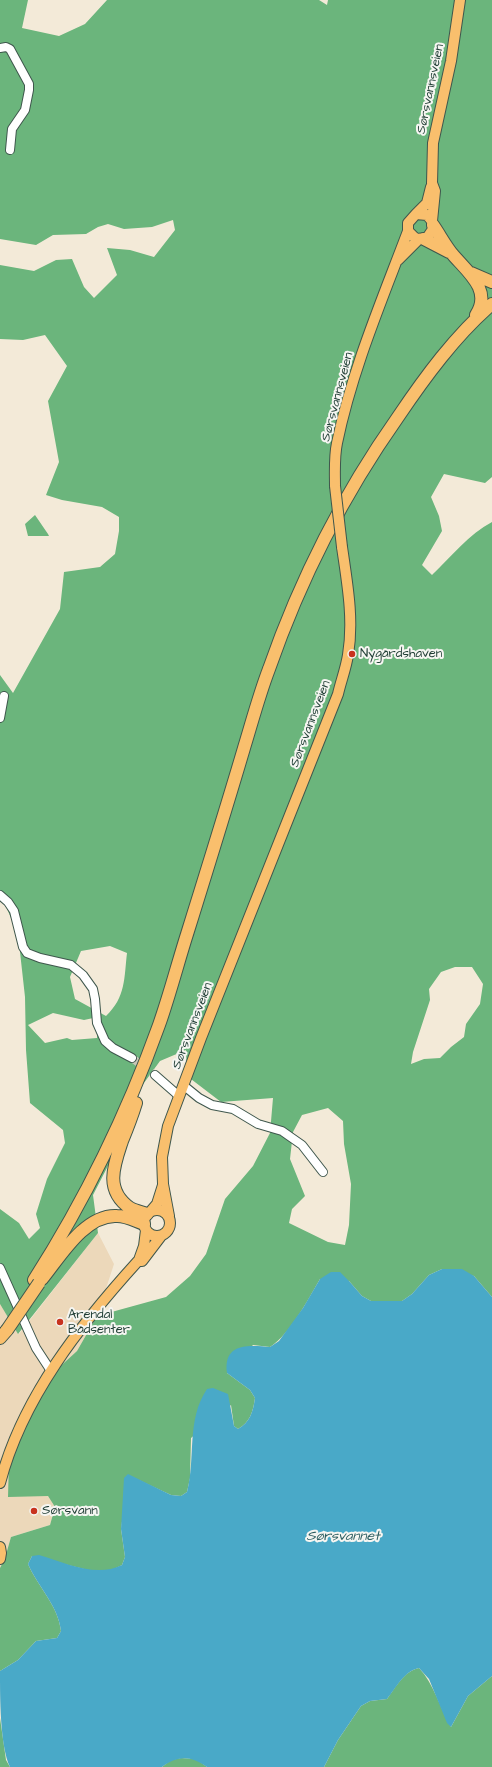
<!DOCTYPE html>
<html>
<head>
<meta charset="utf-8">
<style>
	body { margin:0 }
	canvas { display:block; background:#f3ead8 }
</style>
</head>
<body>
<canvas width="492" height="1767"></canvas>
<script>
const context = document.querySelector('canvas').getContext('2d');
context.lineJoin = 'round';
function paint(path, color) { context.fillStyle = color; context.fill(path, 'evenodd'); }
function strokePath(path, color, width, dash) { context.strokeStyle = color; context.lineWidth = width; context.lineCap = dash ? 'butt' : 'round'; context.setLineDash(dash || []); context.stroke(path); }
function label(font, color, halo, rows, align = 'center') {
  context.font = font + ' "Architects Daughter",sans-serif'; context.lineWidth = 4; context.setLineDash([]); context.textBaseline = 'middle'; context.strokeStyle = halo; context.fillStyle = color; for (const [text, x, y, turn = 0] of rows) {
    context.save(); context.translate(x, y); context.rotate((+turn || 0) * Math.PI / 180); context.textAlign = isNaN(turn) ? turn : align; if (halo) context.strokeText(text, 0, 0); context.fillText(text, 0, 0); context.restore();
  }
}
paint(new Path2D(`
	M 98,1233 L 114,1264 L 97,1316 L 77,1351 L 42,1383 L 48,1496 L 55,1507 L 50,1525 L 11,1537 L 5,1558 L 0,1568 L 0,1304 L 19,1334 Z`), '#ecd8ba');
paint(new Path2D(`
	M 0,0 L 28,0 L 22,28 L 59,36 L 85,24 L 107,0 L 319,0 L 327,5 L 328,0 L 492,0 L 492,477 L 485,483 L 444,474 L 431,497 L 439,516 L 442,531 L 422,565 L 432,575 C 451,557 469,534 492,522 L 492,1297 L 474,1276 L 442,1269 L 429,1275 L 412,1294 L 402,1301 L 371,1301 L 362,1296 L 349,1281 L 320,1279 C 307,1301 291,1333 270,1347 L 253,1345 L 227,1373 L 250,1390 L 255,1398 C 253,1412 250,1422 238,1429 L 234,1426 L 231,1405 L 191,1438 L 190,1478 L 187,1492 L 181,1496 L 171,1495 L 128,1475 L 121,1529 L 125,1557 L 122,1565 L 112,1570 L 88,1570 L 32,1556 L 28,1564 C 38,1587 58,1605 61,1631 L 57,1638 L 36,1641 L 18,1660 L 0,1671 L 0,1568 L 5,1558 L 11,1537 L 50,1525 L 55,1507 L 48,1496 L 8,1497 L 9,1460 L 42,1383 L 77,1351 L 97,1316 L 166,1297 L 190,1276 L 206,1254 L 225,1199 L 253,1166 L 270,1133 L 273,1098 L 221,1102 L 187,1076 L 186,1050 L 160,1061 L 141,1087 L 129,1125 L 93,1195 L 98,1233 L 18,1334 L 0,1304 L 0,1209 L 19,1223 L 29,1239 L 40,1228 L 36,1214 L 47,1179 L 65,1143 L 63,1130 L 30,1103 L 26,1050 L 25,997 L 18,934 L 4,902 L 0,900 L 0,675 L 13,693 L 60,609 L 64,572 L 100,567 L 115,554 L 119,531 L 119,517 L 102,507 L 62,500 L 46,495 L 59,462 L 48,401 L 67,366 L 45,335 L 23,340 L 0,339 L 0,265 L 34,271 L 56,260 L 72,259 L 84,287 L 94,298 L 117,275 L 107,248 L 130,250 L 154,257 L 175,230 L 173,220 L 152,227 L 124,229 L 108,224 L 98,227 L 86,234 L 53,235 L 36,245 L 0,239 ZM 110,946 L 127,953 C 124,978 126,997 106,1016 L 75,999 L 70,977 L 81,951 ZM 455,967 L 472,967 L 483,984 L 480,1004 L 466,1024 L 464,1037 L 451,1047 L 440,1058 L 424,1059 L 411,1064 L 413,1052 L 430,1000 L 429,989 L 441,972 ZM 53,1013 L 84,1020 L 98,1017 L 97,1038 L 72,1040 L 67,1038 L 45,1043 L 28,1025 ZM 328,1108 L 343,1121 L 344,1144 L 351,1184 L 349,1225 L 345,1245 L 328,1242 L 289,1223 L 292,1209 L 305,1196 L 290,1159 L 293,1132 L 302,1115 Z
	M 35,515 L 48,534 L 49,536 L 28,536 L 25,524 Z
	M 419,1668 C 434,1684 440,1708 451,1727 L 468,1696 L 492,1676 L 492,1767 L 324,1767 L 338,1740 L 361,1706 L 370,1701 L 387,1699 C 396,1687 404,1671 419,1668 Z
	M 0,1718 L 6,1760 L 10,1767 L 0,1767 Z
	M 181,1758 L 196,1759 L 207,1767 L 162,1767 L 171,1760 Z`), '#6bb57c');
paint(new Path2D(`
	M 442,1269 L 462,1269 L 474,1276 L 492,1297 L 492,1676 L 468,1696 L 451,1727 L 447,1723 L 429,1679 L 419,1668 C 404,1671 396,1688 387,1699 L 370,1701 L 361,1706 L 338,1740 L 324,1767 L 207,1767 C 191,1756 179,1755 162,1767 L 10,1767 C 0,1746 0,1697 0,1671 L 18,1660 L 36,1641 L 57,1638 L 61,1631 C 58,1605 38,1587 28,1564 L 32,1556 L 39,1555 C 66,1563 96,1578 122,1565 L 125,1557 L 121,1529 L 124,1478 L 128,1474 L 171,1495 L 181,1496 L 187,1492 C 196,1458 186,1420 207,1389 L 213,1388 L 228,1394 L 234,1426 L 238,1429 C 250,1422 253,1412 255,1398 L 250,1390 L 227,1373 C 223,1343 248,1345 270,1347 L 279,1341 L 303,1308 L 320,1279 L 331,1272 L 340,1272 L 349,1281 L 362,1296 L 371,1301 L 402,1301 L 412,1294 L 429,1275 Z`), '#49a9c8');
strokePath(new Path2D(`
	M 132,1058 L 155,1075`), '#c9c7b7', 8, [8, 4]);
const minor = new Path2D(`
	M 0,48 L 6,47 L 10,49 L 29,84 L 29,90 L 25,110 L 12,129 L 10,150
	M 0,718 L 4,696
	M 0,895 L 8,902 L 14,911 L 23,947 L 27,953 L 40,958 L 71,965 L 83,975 L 93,989 L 95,999 L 97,1023 L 105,1041 L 113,1048 L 132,1058
	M 155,1075 L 179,1096
	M 183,1085 L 199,1098 L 212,1105 L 233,1109 L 258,1124 L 282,1131 L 302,1145 L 323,1172
	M 0,1268 L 36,1348 L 51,1371`);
const major = new Path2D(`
	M 416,214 L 427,203 L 431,187
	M 432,221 L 427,215 L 416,214 L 408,223 L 408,231 L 416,239 L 427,238 L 433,229 L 432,221 L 435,191 L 432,183 L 433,143 L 451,61 L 460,0
	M 398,260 L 419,239
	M 335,486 C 335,472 334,457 337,443 C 352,370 382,300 408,231
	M144 1223a13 13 0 1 1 26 0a13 13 0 1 1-26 0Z
	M 151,1211 L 157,1204 L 163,1185
	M 169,1216 L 163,1184 L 162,1157 L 168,1126 L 201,1038 L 338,694 C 341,681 346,668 348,655 C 354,619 347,582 342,547
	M 139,1260 L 144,1246 L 146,1230
	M 0,1483 C 22,1398 80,1325 138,1261 L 142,1261 L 161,1236
	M 0,1547 L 1,1553 L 0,1559`);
const highway = new Path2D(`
	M 433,225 C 440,235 446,247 454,256 C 469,273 492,291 476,315
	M 424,239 L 449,252
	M 471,273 L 492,282
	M 136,1103 C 132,1116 127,1129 122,1141 C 114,1165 104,1190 130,1208 C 135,1211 142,1212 147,1214
	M 42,1279 C 60,1257 85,1214 117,1216 C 127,1216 135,1221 144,1224
	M 34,1280 C 85,1200 127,1114 159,1025 C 170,994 178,962 188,931 C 207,870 226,809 244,748 C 252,722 259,695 269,669 C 300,580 343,495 398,417 C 425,377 455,336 492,304
	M 0,1338 L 7,1330`);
strokePath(minor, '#3f574d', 10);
strokePath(major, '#3f574d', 12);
strokePath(highway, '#3f574d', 14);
strokePath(minor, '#fff', 8);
strokePath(major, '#f9bf6d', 10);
strokePath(highway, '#f9bf6d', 12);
const majorBridge = new Path2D(`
	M 335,486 L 342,547`);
const highwayBridge = new Path2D(`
	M 7,1330 L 39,1283`);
strokePath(majorBridge, '#3f574d', 12, []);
strokePath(highwayBridge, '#3f574d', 14, []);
strokePath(majorBridge, '#f9bf6d', 10);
strokePath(highwayBridge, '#f9bf6d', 12);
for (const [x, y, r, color] of [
	[352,654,4,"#c8321e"],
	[60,1322,4,"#c8321e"],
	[34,1511,4,"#c8321e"]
]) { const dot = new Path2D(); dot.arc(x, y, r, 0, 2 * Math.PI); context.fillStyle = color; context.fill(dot); strokePath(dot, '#f6f6f2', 1.5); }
label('13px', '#1f3d34', '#f6f6f2', [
	["Sørsvannsveien",431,89,-78],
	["Sørsvannsveien",338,397,-75],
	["Sørsvannsveien",311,724,-69],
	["Sørsvannsveien",193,1026,-69]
]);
label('13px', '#1f3d34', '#f6f6f2', [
	["Nygårdshaven",360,654],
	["Arendal",68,1315],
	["Bådsenter",68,1330],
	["Sørsvann",42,1511]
], 'left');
label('italic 14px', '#2c5d60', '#f6f6f2', [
	["Sørsvannet",343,1537]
]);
</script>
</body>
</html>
